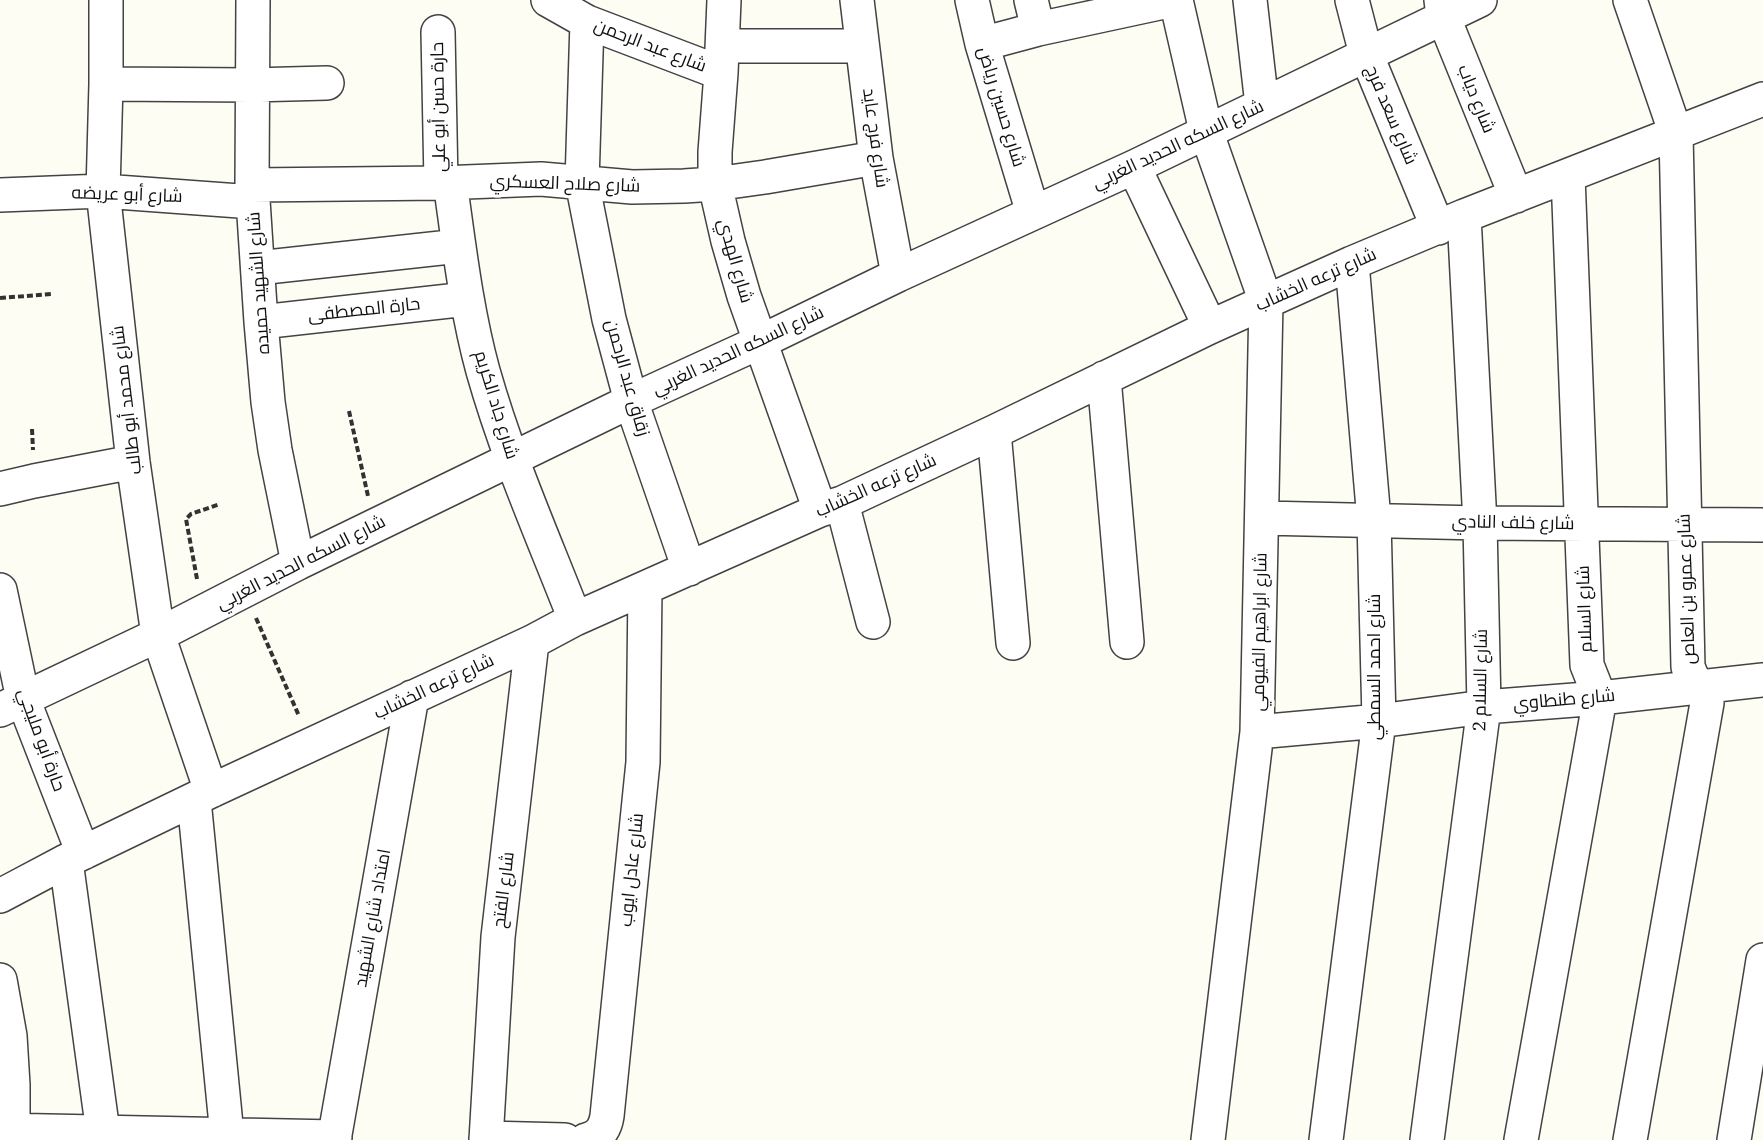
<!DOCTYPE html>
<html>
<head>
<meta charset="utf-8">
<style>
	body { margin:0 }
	canvas { display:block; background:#fefdf4 }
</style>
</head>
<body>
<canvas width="1763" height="1140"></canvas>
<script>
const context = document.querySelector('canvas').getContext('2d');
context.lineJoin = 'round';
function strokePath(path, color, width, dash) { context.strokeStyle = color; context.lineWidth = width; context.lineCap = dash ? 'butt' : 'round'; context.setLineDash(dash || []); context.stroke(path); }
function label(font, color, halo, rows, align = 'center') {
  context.font = font + ' "IBM Plex Serif",Cairo,serif'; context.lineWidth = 6; context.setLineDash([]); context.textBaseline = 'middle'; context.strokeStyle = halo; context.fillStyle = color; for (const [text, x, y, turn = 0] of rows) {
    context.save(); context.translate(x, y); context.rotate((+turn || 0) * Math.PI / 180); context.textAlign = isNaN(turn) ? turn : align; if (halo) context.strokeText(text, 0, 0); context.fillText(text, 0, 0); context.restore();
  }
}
const minor = new Path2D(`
	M 106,0 L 106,84 L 103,191 L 133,462 L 158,635 L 211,791
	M 253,0 L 252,185 L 261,322 L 268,402 L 275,450 L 298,563
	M 548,0 L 587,22 L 721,73
	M 724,0 L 721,73 L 715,152 L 715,184 L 728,241 L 744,296 L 820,510
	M 857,0 L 876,158 L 898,275
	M 972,0 L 982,44 L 1033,213
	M 1031,0 L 1038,29
	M 1176,0 L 1206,131 L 1266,302 L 1257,732 L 1208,1140
	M 1250,0 L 1262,105
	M 1352,0 L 1366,54 L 1438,228
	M 1441,0 L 1443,16 L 1516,196
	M 587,22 L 582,182 L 609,319 L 631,401 L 689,569
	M 438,32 L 441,183
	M 982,44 L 1038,29 L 1173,0
	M 723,46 L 862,46
	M 106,84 L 251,85 L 327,83
	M 1134,167 L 1210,327
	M 450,182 C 459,245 466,309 483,371 C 507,456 543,537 575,619
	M 252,185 L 441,183 L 541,179 L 632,187 L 684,186 L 715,184 L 765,177 L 876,158
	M 0,195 L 103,191 L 253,202
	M 258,268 L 459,246
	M 261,322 L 467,299
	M 1104,378 L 1127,642
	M 994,432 L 1013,643
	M 0,489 L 34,481 L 133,462
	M 842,503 L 873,622
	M 1263,518 L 1480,523 L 1763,525
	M 0,590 L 23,699 L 83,853
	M 0,710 L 158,635 L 298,563 L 631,401 L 760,342 L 898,275 L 1134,167 L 1480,0
	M 1257,732 L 1379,721 L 1484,707 L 1600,698 L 1763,680
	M 194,800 L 227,1135
	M 66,861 L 103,1132
	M 0,896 L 66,861 L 211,791 L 532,642 L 575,619 L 820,510 L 842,503 L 994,432 L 1210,327 L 1352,263 L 1464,216 L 1763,99
	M 0,980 L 10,1036 L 13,1085 L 13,1130
	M 0,1130 L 335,1137
	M 486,1138 L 565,1140
	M 334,1140 L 412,697
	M 486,1140 L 498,937 L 532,642
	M 586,1140 C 599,1137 605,1129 607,1116 L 643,762 L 645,588
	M 1326,1140 L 1379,721 L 1374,520 L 1352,263
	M 1427,1140 L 1484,707 L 1480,523 L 1464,216
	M 1521,1140 L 1600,698 L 1587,665 L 1568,176
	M 1630,1140 L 1707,703 L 1705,692 L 1692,677 L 1688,667 L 1676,134 L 1630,0
	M 1734,1140 L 1763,960`);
strokePath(minor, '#434343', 36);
strokePath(new Path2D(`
	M 0,298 L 52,294
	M 349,411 L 368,496
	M 32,429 L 33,450
	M 197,579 L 186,519 L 191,514 L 220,504
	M 256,618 L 299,716`), '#323232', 4, [6, 3]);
strokePath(minor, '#fff', 33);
label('18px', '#101010', '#fff', [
	["شارع عبد الرحمن",650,46,21],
	["شارع دياب",1476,99,68],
	["حارة حسن أبو علي",439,107,-91],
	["شارع حسين رياض",1001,107,73],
	["شارع سعد فرج",1391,115,67],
	["شارع فرج عايد",875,138,82],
	["شارع السكه الحديد الغربي",1178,145,-25],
	["شارع صلاح العسكري",565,184,2],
	["شارع أبو عريضه",127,195,2],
	["شارع الهدي",735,261,74],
	["شارع ترعه الخشاب",1316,280,-24],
	["شارع الشهيد حميده",259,283,-94],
	["حارة المصطفى",364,310,-6],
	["شارع السكه الحديد الغربي",738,351,-25],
	["زقاق عبد الرحمن",627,378,74],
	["شارع محمد أبو طالب",127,400,-97],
	["شارع جاد الكريم",496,405,73],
	["شارع ترعه الخشاب",876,486,-24],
	["شارع خلف النادي",1513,523,1],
	["شارع السكه الحديد الغربي",301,563,-27],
	["شارع عمرو بن العاص",1687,589,-92],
	["شارع السلام",1585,609,-92],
	["شارع ابراهيم الفيومي",1260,632,-89],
	["شارع احمد السمطي",1375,667,-90],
	["شارع السلام 2",1481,680,-89],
	["شارع ترعه الخشاب",434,687,-25],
	["شارع طنطاوي",1564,700,-5],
	["حارة أبو مليجي",41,740,70],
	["شارع عادل ايوب",632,870,-84],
	["شارع الفتح",504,890,-83],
	["امتداد شارع الشهيد",373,918,-80]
]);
</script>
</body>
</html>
